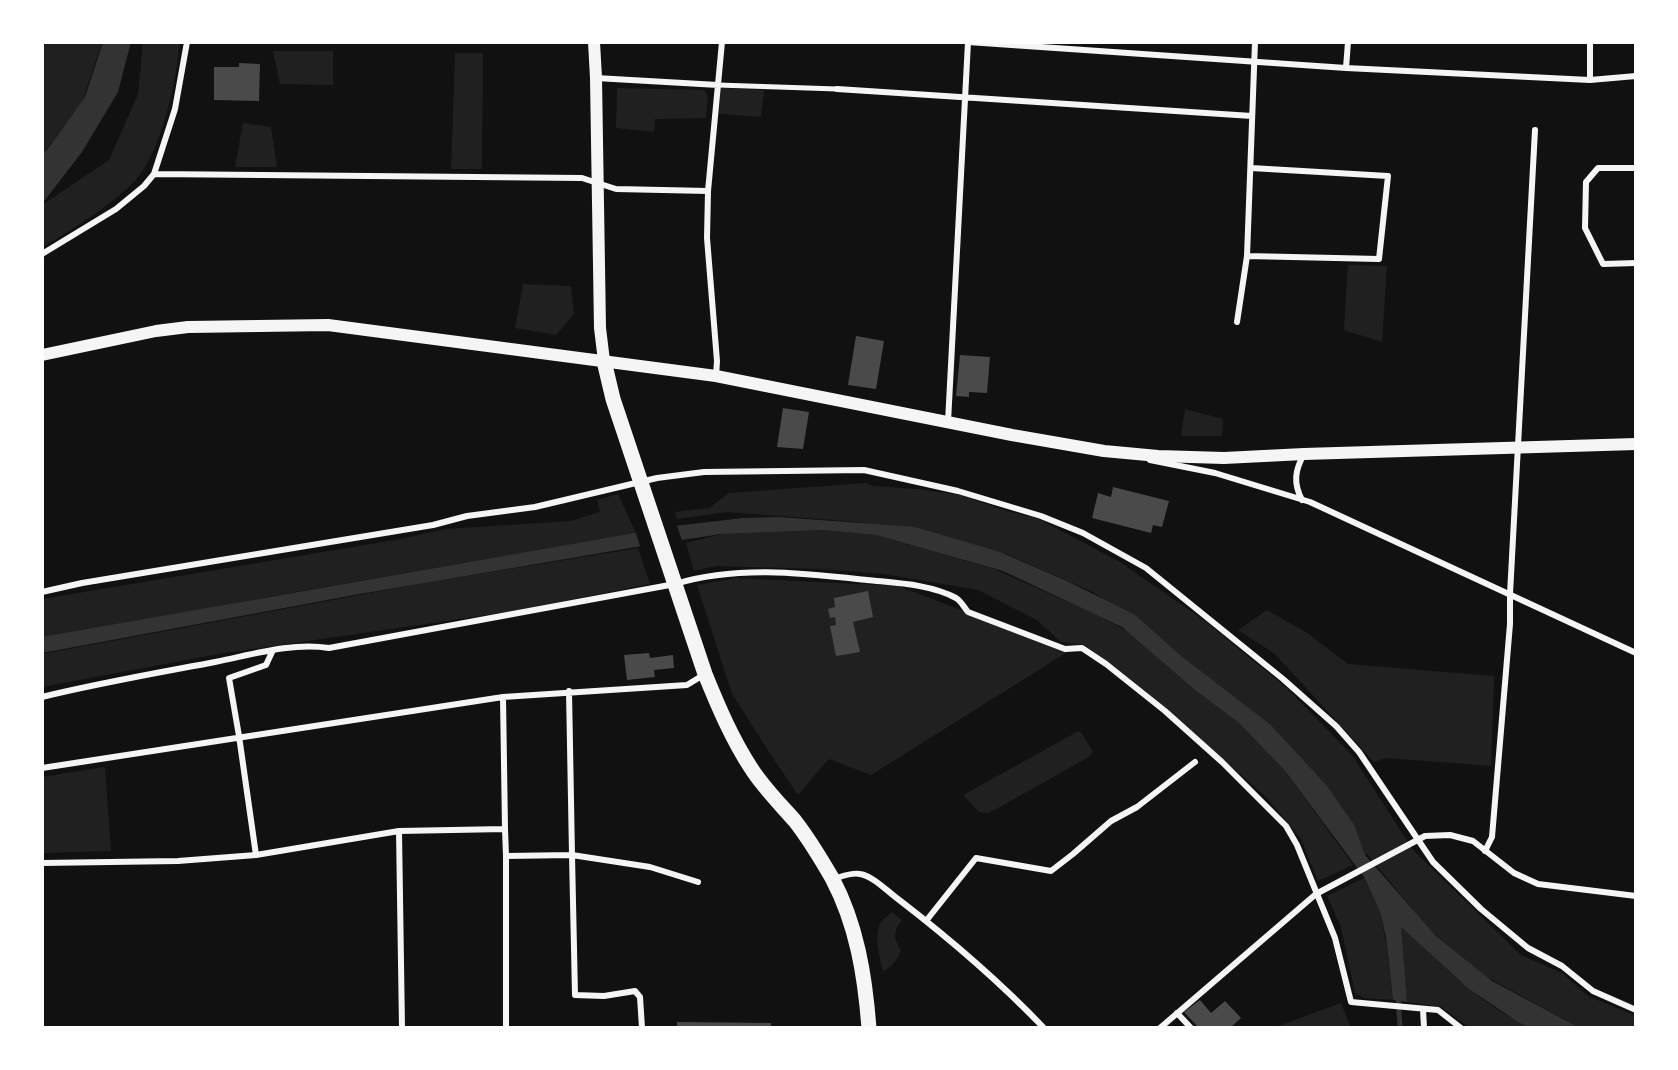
<!DOCTYPE html>
<html>
<head>
<meta charset="utf-8">
<style>
	body { margin:0 }
	#map { position:relative; width:1678px; height:1070px; overflow:hidden; background:#111; font-family:Raleway,sans-serif }
	canvas { display:block }
	.frame { position:absolute; inset:0; border:44px solid #fff; pointer-events:none }
</style>
</head>
<body>
<div id="map">
<canvas width="1678" height="1070"></canvas>
<div class="frame"></div>
</div>
<script>
const context = document.querySelector('canvas').getContext('2d');
context.lineJoin = 'round';
function paint(path, color) { context.fillStyle = color; context.fill(path, 'evenodd'); }
function strokePath(path, color, width, dash) { context.strokeStyle = color; context.lineWidth = width; context.lineCap = dash ? 'butt' : 'round'; context.setLineDash(dash || []); context.stroke(path); }
paint(new Path2D(`
	M 42,42 L 102,42 L 83,100 L 47,149 L 42,152 Z
	M 143,42 L 180,42 C 176,82 163,145 138,177 C 121,199 68,233 42,247 L 42,205 L 109,160 L 138,94 Z
	M 273,51 L 333,51 L 333,85 L 280,84 Z
	M 455,53 L 483,53 L 482,169 L 451,169 Z
	M 617,88 L 704,90 L 708,96 L 706,118 L 655,119 L 654,132 L 616,128 Z
	M 720,88 L 764,90 L 761,117 L 719,114 Z
	M 243,123 L 271,127 L 277,167 L 235,167 Z
	M 1348,265 L 1387,266 L 1382,342 L 1344,330 Z
	M 523,284 L 571,286 L 574,314 L 556,335 L 515,328 Z
	M 1185,409 L 1223,419 L 1222,436 L 1181,436 Z
	M 866,483 L 873,486 L 917,489 L 961,495 L 1003,510 L 1039,519 L 1120,562 L 1205,621 L 1288,689 L 1352,755 L 1413,850 L 1521,955 L 1562,973 L 1588,996 L 1636,1016 L 1636,1028 L 1580,1028 L 1485,976 L 1430,930 L 1367,854 L 1365,855 L 1355,826 L 1327,787 L 1271,725 L 1093,592 L 1006,554 L 859,522 L 727,512 L 677,519 L 675,512 L 709,508 L 729,493 Z
	M 618,494 L 636,533 L 273,596 L 42,640 L 42,599 L 395,540 L 446,529 L 570,521 L 600,512 L 597,500 Z
	M 822,530 L 876,535 L 994,569 L 1102,617 L 1130,633 L 1195,690 L 1239,723 L 1286,772 L 1353,865 L 1318,881 L 1301,839 L 1265,796 L 1156,701 L 1085,645 L 1061,642 L 1037,620 L 978,590 L 884,574 L 821,569 L 716,566 L 694,571 L 686,543 L 721,534 Z
	M 638,548 L 650,584 L 509,612 L 218,654 L 42,687 L 42,654 L 424,583 Z
	M 736,578 L 898,586 L 1069,651 L 871,775 L 829,759 L 798,795 L 771,755 L 732,694 L 697,585 Z
	M 1267,610 L 1306,632 L 1348,664 L 1494,676 L 1491,766 L 1386,758 L 1374,762 L 1275,654 L 1238,630 Z
	M 1077,732 L 1081,732 L 1093,752 L 1089,757 L 989,813 L 979,812 L 963,795 Z
	M 105,767 L 111,851 L 42,853 L 42,777 Z
	M 1364,878 L 1380,912 L 1386,942 L 1393,1000 L 1364,998 L 1355,993 L 1341,927 L 1327,896 Z
	M 892,912 L 902,920 C 893,931 893,938 901,950 C 899,958 891,968 883,971 C 880,958 873,934 881,922 C 884,918 889,915 892,912 Z
	M 1400,926 C 1441,962 1482,1008 1533,1028 L 1470,1028 L 1441,1007 L 1407,1002 Z
	M 1341,1003 L 1351,1028 L 1273,1028 Z`), '#202020');
paint(new Path2D(`
	M 103,42 L 131,42 L 118,92 L 82,152 L 42,204 L 42,153 L 47,150 L 85,97 Z
	M 779,517 L 915,527 L 1000,552 L 1067,581 L 1135,615 L 1181,656 L 1271,725 L 1327,786 L 1355,826 L 1365,855 L 1435,935 L 1492,981 L 1580,1028 L 1530,1028 L 1518,1022 L 1469,989 L 1401,927 L 1407,1002 L 1393,1000 L 1386,937 L 1380,912 L 1364,877 L 1286,772 L 1239,723 L 1195,690 L 1122,627 L 1003,571 L 876,535 L 822,530 L 721,534 L 636,547 L 354,595 L 42,653 L 42,637 L 674,526 L 743,518 Z`), '#333');
paint(new Path2D(`
	M 676,523 L 683,543 L 641,549 L 635,530 Z`), '#111');
strokePath(new Path2D(`
	M 1398,994 L 1400,1028`), '#333', 5);
paint(new Path2D(`
	M 239,63 L 260,64 L 259,101 L 214,100 L 214,67 L 239,67 Z
	M 856,336 L 884,341 L 876,389 L 848,385 Z
	M 960,355 L 990,357 L 987,393 L 969,392 L 969,397 L 956,396 Z
	M 783,408 L 809,412 L 803,449 L 777,447 Z
	M 1113,487 L 1169,501 L 1162,527 L 1153,525 L 1151,533 L 1092,518 L 1098,493 L 1111,497 Z
	M 868,591 L 873,617 L 853,622 L 860,652 L 836,656 L 830,626 L 836,625 L 835,617 L 830,618 L 828,609 L 835,607 L 834,598 Z
	M 649,653 L 650,658 L 673,655 L 674,668 L 654,670 L 655,677 L 627,680 L 624,655 Z
	M 1200,1000 L 1211,1013 L 1225,1001 L 1241,1018 L 1230,1028 L 1199,1028 L 1184,1012 Z
	M 677,1022 L 771,1023 L 771,1028 L 677,1028 Z`), '#4a4a4a');
strokePath(new Path2D(`
	M 718,85 L 837,89`), '#f5f5f5', 5);
strokePath(new Path2D(`
	M 968,42 L 1346,68 L 1590,80 L 1636,76
	M 1346,68 L 1348,42
	M 596,78 L 718,85
	M 1590,80 L 1590,42
	M 837,89 L 1252,116
	M 1636,168 L 1598,168 L 1586,182 L 1585,228 L 1603,264 L 1636,263
	M 154,174 L 582,178 L 616,189 L 708,191
	M 42,254 L 116,209 L 144,186 L 154,174 L 175,109 L 187,42
	M 1247,256 L 1379,259 L 1388,176 L 1251,168
	M 1237,322 L 1247,256 L 1255,42
	M 716,376 L 717,361 L 707,238 L 708,191 L 722,42
	M 948,422 L 968,42
	M 1150,460 L 1215,473 L 1310,502 L 1636,653
	M 1302,500 C 1293,483 1295,470 1304,454
	M 42,592 L 82,583 L 433,525 L 467,516 L 535,507 L 657,478 L 704,472 L 864,470 L 958,491 L 1041,516 L 1083,533 L 1146,568 L 1283,679 L 1336,726 L 1359,752 L 1433,862 L 1481,909 L 1528,948 L 1562,966 L 1593,991 L 1636,1010
	M 569,691 L 572,855 L 650,867 L 698,882
	M 42,697 C 99,683 157,673 215,662 C 251,655 291,642 329,648 L 675,584 C 737,565 803,573 867,580 C 895,583 930,584 956,598 C 961,601 964,607 968,612 L 1065,649 L 1082,648 L 1106,664 L 1165,711 L 1222,762 L 1286,826 L 1297,845 L 1335,938 L 1351,1002 L 1438,1010 L 1461,1028
	M 503,697 L 505,829
	M 42,768 L 503,697 L 687,685 L 705,674
	M 399,831 L 402,1028
	M 1485,851 L 1492,837 L 1510,624 L 1510,594 L 1535,130
	M 256,855 L 239,736 L 229,678 L 266,665 L 273,650
	M 506,856 L 506,1028
	M 42,863 L 178,861 L 256,855 L 399,831 L 505,829 L 506,856 L 572,855 L 575,995 L 604,996 L 635,991 L 640,997 L 642,1028
	M 833,879 C 841,877 851,872 860,874 C 873,876 887,891 898,899 C 950,939 999,981 1044,1028
	M 926,921 L 976,858 L 1051,871 L 1073,854 L 1111,821 L 1137,807 L 1195,762
	M 1423,1009 L 1424,1028
	M 1177,1013 L 1191,1028
	M 1160,1028 L 1316,894 L 1425,836 L 1450,835 L 1473,841 L 1514,873 L 1538,884 L 1636,896`), '#f5f5f5', 6);
strokePath(new Path2D(`
	M 594,42 L 596,78 L 600,328 L 604,361
	M 42,355 L 156,331 L 188,327 L 328,325 L 716,376 L 1012,435 L 1104,451 L 1158,456 L 1224,458 L 1304,454 L 1636,444`), '#f5f5f5', 12);
strokePath(new Path2D(`
	M 604,361 L 613,399 L 705,674 C 718,706 732,739 751,768 C 763,787 780,804 795,821 C 809,839 821,859 832,878 C 857,925 865,976 869,1028`), '#f5f5f5', 15);
</script>
</body>
</html>
